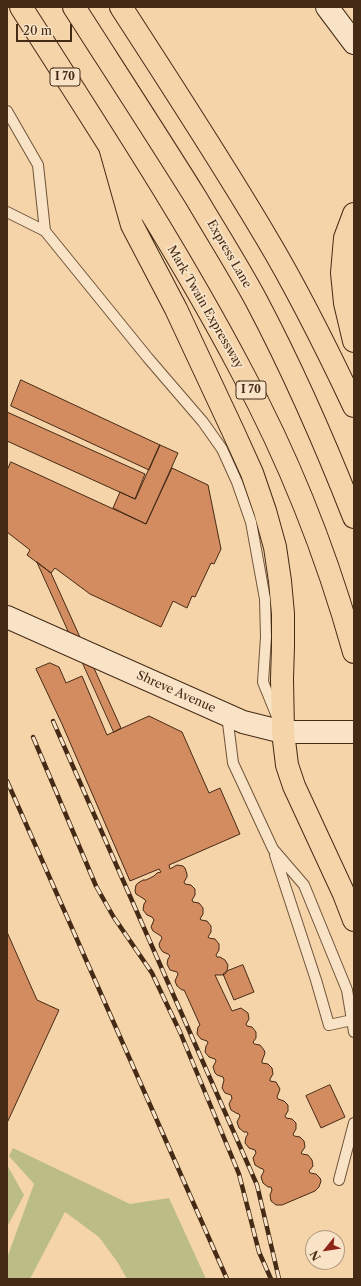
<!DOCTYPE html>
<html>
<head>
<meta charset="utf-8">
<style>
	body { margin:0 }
	#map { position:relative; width:361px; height:1286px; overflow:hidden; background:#f4d4a8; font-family:"Libre Caslon Text",serif }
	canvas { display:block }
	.frame { position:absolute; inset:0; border:8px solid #452a16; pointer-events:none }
	.north { position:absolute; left:305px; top:1230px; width:40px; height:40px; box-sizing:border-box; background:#f8e3c6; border:1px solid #b09980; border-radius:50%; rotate:240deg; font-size:11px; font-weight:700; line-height:16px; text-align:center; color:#452a16 }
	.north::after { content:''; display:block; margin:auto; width:14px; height:18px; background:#8f2418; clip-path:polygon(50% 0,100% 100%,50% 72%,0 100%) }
	.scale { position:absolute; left:16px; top:24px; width:56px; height:18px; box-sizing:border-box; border:2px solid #452a16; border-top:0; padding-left:5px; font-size:12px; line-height:14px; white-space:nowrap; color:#452a16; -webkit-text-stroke:3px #f8e3c6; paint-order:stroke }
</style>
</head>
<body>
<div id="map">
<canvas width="361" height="1286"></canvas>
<div class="frame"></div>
<div class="north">N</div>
<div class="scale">20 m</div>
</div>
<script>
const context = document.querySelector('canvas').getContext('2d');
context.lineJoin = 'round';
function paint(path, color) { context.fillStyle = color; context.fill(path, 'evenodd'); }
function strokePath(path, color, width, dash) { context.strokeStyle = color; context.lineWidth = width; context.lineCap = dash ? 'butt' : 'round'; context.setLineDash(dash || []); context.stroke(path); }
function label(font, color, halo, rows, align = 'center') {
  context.font = font + ' "Libre Caslon Text",serif'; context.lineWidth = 4; context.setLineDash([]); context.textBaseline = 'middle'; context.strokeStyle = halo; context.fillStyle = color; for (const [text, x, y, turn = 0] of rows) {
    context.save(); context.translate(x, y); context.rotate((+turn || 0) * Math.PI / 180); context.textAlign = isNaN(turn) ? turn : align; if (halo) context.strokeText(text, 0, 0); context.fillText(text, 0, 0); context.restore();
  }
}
paint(new Path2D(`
	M 13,1148 L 130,1204 L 169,1198 L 206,1279 L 127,1279 L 118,1263 L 99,1237 L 65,1212 L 30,1279 L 7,1279 L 7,1258 L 34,1184 L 9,1156 Z
	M 7,1165 L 24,1195 L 7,1227 Z`), '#bcbc86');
const building = new Path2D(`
	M 21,380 L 160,445 L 149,470 L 11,406 Z
	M 7,412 L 145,474 L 135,499 L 7,441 Z
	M 160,445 L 178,453 L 146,524 L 113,508 L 120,492 L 135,499 Z
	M 11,462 L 146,524 L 172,468 L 208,485 L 221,549 L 214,564 L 211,563 L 195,597 L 192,596 L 187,608 L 173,601 L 161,627 L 90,594 L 55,568 L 51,573 L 27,555 L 30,550 L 7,532 L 7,471 Z
	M 37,562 L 51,573 L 121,728 L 114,732 Z
	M 50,663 L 59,667 L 66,683 L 82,676 L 107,735 L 149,716 L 182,732 L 209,793 L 220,788 L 240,834 L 169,865 L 170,869 L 177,865 L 183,866 L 185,868 L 187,874 L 187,877 L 184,882 L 185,884 L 191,885 L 195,889 L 195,895 L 192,900 L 193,902 L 199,903 L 203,908 L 203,914 L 200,919 L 201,920 L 207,921 L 211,926 L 211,932 L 208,937 L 209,938 L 215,939 L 219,944 L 219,950 L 216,955 L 217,957 L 220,957 L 225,960 L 228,965 L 227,971 L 225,974 L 222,975 L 215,975 L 232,1011 L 241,1008 L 248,1013 L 249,1019 L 246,1024 L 247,1026 L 252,1027 L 256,1032 L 256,1038 L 253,1042 L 254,1044 L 260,1045 L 264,1050 L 265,1053 L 262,1061 L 262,1063 L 268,1064 L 272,1068 L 273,1074 L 270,1079 L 270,1081 L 276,1082 L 280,1089 L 277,1097 L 278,1099 L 284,1101 L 288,1105 L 288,1111 L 285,1116 L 286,1118 L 292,1119 L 296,1123 L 296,1129 L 293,1134 L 294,1136 L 300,1137 L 304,1141 L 305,1147 L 301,1153 L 302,1154 L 308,1155 L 312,1160 L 313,1166 L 309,1171 L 310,1173 L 316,1174 L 320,1178 L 321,1181 L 319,1187 L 315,1191 L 282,1205 L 276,1205 L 271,1201 L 270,1195 L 272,1190 L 271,1187 L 268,1187 L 263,1183 L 261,1177 L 264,1171 L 263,1169 L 260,1168 L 255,1165 L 253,1158 L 256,1153 L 255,1150 L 249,1148 L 245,1143 L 246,1137 L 248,1134 L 247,1132 L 244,1132 L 239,1128 L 237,1122 L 240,1116 L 239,1114 L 236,1113 L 231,1110 L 229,1104 L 232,1098 L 231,1095 L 225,1093 L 222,1088 L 224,1080 L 223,1077 L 217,1075 L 215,1073 L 213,1067 L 216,1061 L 215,1059 L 209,1057 L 205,1052 L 206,1046 L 208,1043 L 207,1041 L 201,1039 L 197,1034 L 198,1027 L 200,1025 L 186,994 L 184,990 L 182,990 L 177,986 L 175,981 L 178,974 L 177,972 L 170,970 L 167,964 L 168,959 L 170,956 L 168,954 L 163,952 L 160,948 L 159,944 L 162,938 L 161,936 L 153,931 L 151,927 L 154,920 L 152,917 L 147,915 L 143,910 L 144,904 L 146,901 L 144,899 L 136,894 L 135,891 L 136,885 L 138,883 L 143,880 L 146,880 L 154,876 L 157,873 L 161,872 L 159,869 L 130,881 L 62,724 L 36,669 Z
	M 7,932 L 37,1000 L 59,1010 L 7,1123 Z
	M 243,965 L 254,992 L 234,1000 L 223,974 L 227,971 Z
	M 330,1085 L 345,1117 L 321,1128 L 306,1096 Z`);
paint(building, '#d38b60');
strokePath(building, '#452a16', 1);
const lane = new Path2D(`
	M 7,111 L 38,165 L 45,231
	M 7,212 L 45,231 L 148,358 L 203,422 L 222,449 L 237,482 L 251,522 L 265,599 L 266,637 L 263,682 L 276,714
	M 227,715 L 233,763 L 273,849 L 304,885 L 347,990 L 354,1032
	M 275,855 L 316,980 L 329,1025 L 352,1020
	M 339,1180 L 354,1123`);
const secondary = new Path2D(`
	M 327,7 L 354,43
	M 7,617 L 243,722 L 283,732 L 354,732`);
const highway = new Path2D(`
	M 21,7 C 97,126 175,245 241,370 C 289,459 327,555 354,652
	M 74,7 C 115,71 156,134 196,198 C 216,232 237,265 256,300 C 293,370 325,443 354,517
	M 121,7 C 170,83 220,159 266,237 C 299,292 327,349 354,406
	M 110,147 L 132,225 L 176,309 L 233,431 L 252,473 L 265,511 L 275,547 L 280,581 L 283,614 L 283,646 L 282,679 L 283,732 L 287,765 L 294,786 L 344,894 L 354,920
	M 354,214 L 345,238 L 342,273 L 345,303 L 354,341`);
strokePath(lane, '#71543a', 12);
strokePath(secondary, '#452a16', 24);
strokePath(highway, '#452a16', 24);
strokePath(lane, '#f8e3c6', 10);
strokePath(secondary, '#f8e3c6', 22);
strokePath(highway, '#f4d4a8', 22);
const rail = new Path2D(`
	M 53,721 L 257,1185 L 279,1279
	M 33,737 L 96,886 L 113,916 L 152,973 L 180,1032 L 239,1174 L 259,1252 L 271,1279
	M 7,781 L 227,1279`);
strokePath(rail, '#452a16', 4.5);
strokePath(rail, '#f8e3c6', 3, [9]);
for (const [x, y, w] of [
	[65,77,30],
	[251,390,30]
]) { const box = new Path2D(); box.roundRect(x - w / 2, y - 9, w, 18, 3); context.fillStyle = '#f8e3c6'; context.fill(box); strokePath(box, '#452a16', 1); }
label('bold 11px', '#452a16', null, [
	["I 70",65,77],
	["I 70",251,390]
]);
label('12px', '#452a16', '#f8e3c6', [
	["Express Lane",229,254,60],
	["Mark Twain Expressway",205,307,60],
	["Shreve Avenue",176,692,24]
]);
</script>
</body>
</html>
